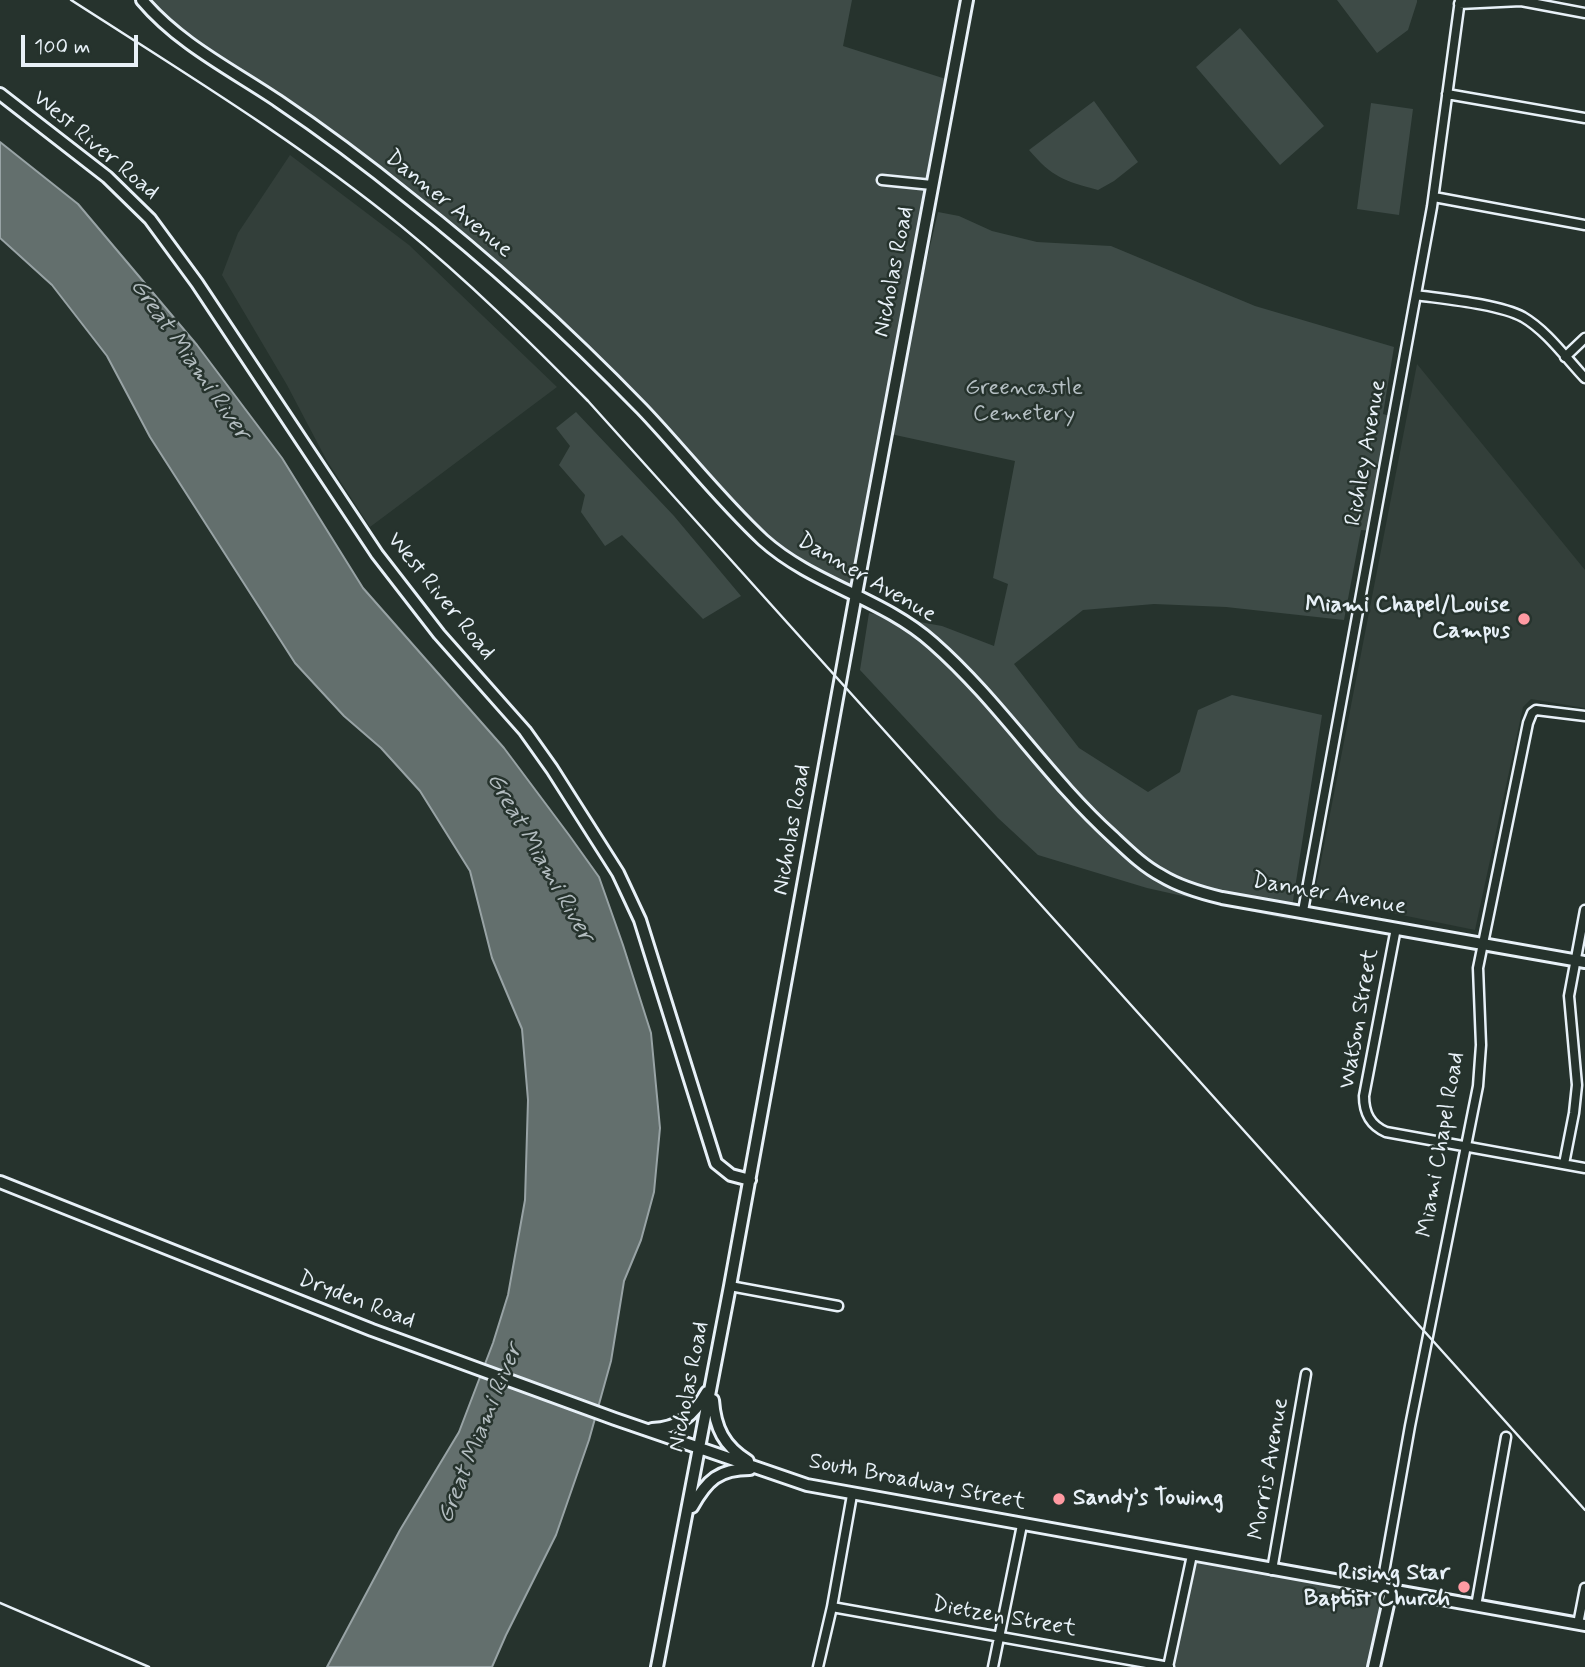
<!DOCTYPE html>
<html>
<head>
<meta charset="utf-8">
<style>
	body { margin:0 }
	#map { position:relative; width:1585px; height:1667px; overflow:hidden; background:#26332d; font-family:Mynerve,sans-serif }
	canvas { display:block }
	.scale { position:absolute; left:21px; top:35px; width:117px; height:32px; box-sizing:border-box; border:4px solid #e8f1f8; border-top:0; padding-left:9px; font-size:21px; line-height:24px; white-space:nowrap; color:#e8f1f8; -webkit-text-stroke:5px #26332d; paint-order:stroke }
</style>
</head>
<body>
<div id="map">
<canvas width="1585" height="1667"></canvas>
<div class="scale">100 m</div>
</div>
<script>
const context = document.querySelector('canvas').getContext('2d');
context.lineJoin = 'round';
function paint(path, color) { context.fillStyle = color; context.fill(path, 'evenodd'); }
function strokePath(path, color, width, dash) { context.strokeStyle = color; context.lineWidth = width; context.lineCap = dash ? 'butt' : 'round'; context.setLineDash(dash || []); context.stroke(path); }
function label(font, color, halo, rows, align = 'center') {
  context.font = font + ' Mynerve,sans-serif'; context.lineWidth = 5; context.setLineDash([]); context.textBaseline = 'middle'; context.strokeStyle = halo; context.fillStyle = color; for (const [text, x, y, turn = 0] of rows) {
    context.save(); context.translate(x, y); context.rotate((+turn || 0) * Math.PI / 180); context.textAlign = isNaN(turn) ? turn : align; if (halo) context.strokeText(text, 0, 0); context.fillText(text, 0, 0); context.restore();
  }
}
paint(new Path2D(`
	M 290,155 L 409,245 L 557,387 L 370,527 L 327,461 L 287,385 L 222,275 L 238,233 Z
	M 1417,364 L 1585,570 L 1585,708 L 1531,699 L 1523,707 L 1475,930 L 1314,897 Z`), '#333f3a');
paint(new Path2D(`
	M 142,0 L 852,0 L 843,46 L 952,81 L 908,318 L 913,319 L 938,212 L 959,216 L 992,231 L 1037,242 L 1111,246 L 1255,306 L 1394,347 L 1383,414 L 1393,417 L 1373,531 L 1361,530 L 1344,620 L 1226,607 L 1154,604 L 1083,610 L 1014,664 L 1079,748 L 1148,792 L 1180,772 L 1198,710 L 1232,695 L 1322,715 L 1290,920 L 1147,888 L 1038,855 L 998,818 L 860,670 L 869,613 L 942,626 L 994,646 L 1008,584 L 993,578 L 1015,461 L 886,433 L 856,594 L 773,548 L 644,411 L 410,198 L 187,42 Z
	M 1337,0 L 1417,0 L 1417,2 L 1408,30 L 1377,53 Z
	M 1240,28 L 1324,126 L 1280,165 L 1196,67 Z
	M 1094,101 L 1138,162 L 1114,181 L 1098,190 C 1064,181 1052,177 1029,150 Z
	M 1371,103 L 1413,109 L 1399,215 L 1357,209 Z
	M 576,412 L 674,516 L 741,596 L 703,619 L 622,535 L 605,546 L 581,512 L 585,495 L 559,465 L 570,446 L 556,428 Z
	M 1192,1555 L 1391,1591 L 1374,1667 L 1168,1667 Z`), '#3e4b47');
const water = new Path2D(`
	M 0,142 L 78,204 L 197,345 L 282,458 L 363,588 L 504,748 L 569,835 L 599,877 L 623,945 L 651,1033 L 660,1128 L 654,1192 L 641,1240 L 624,1281 L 611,1361 L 589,1440 L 556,1535 L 506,1635 L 492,1667 L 327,1667 L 400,1530 L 459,1432 L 493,1343 L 508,1295 L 525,1200 L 528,1100 L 522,1029 L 492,958 L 470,871 L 420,791 L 381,748 L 344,716 L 295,663 L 150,437 L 107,356 L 52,285 L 0,238 Z`);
paint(water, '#636f6d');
strokePath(water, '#98a3a5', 2);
const street = new Path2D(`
	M 1459,4 L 1521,1 L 1585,13
	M 1447,94 L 1585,118
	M 882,180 L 932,185
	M 1434,197 L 1585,225
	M 1416,295 C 1444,299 1499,304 1523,317 C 1547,331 1566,358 1585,378
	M 1565,357 L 1585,338
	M 1303,911 L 1432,207 L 1460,0
	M 1396,928 L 1364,1096 C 1364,1113 1370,1125 1386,1132 L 1585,1168
	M 1564,1164 L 1574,1113 L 1577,1085 L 1569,996 L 1585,910
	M 730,1286 L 838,1306
	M 1272,1570 L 1306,1374
	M 1381,1589 L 1410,1426 L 1478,1086 L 1481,1045 L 1478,968 L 1528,723 L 1532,713 L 1536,710 L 1585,716
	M 1476,1606 L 1506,1437
	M 832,1607 L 1169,1667
	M 1578,1624 L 1585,1588
	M 818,1667 L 832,1607 L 852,1495
	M 993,1667 L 1022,1525
	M 1168,1667 L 1192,1555`);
const secondary = new Path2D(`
	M 142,0 C 179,44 232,70 278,101 C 324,132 368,165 410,199 C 492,263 570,335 642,409 C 683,452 720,500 763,540 C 813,585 883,598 933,643 C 999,701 1047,777 1112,836 C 1128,851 1143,866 1162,876 C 1180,887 1201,893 1222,898 L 1585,962
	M 0,94 L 107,177 L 150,219 L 197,283 L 377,554 L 439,634 L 525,731 L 552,769 L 618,873 L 640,920 L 716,1163 L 731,1175 L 750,1180
	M 0,1182 L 372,1330 L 615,1419 L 807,1485 L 1585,1625
	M 713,1400 C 715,1428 724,1446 748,1461
	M 652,1429 C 679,1428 694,1415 707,1392
	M 692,1507 C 707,1480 719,1469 750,1469
	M 657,1667 L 730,1286 L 856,594 L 967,0
	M 1374,1667 L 1391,1591`);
strokePath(street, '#e8f1f8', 13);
strokePath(secondary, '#e8f1f8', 16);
strokePath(street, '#26332d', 8);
strokePath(secondary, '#26332d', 10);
strokePath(new Path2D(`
	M 71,0 C 183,72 298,142 401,226 C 467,280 528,340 588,401 L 1585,1510
	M 0,1603 L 149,1667`), '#e8f1f8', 2.5);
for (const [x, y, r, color] of [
	[1524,619,7,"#ff9aa2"],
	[1059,1499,7,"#ff9aa2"],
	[1464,1587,7,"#ff9aa2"]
]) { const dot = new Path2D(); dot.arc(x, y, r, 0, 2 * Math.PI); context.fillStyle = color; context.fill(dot); strokePath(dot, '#26332d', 2.5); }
label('23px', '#e8f1f8', '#26332d', [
	["West River Road",95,146,40],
	["Danner Avenue",448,205,39],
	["Nicholas Road",895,272,-79],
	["Richley Avenue",1367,453,-80],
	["Danner Avenue",866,579,30],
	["West River Road",440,597,51],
	["Nicholas Road",793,830,-80],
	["Danner Avenue",1329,895,10],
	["Watson Street",1360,1019,-80],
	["Miami Chapel Road",1442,1145,-80],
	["Dryden Road",356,1301,21],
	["Nicholas Road",690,1387,-79],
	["Morris Avenue",1270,1469,-80],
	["South Broadway Street",917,1483,11],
	["Dietzen Street",1004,1618,10]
]);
label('23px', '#b5bfc3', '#26332d', [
	["Greencastle",1024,389],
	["Cemetery",1024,415]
]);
label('bold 23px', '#e8f1f8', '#26332d', [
	["Miami Chapel/Louise",1510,606],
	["Campus",1510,632],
	["Sandy’s Towing",1073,1499,"left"],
	["Rising Star",1450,1574],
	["Baptist Church",1450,1600]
], 'right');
label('italic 24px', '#b3bdc0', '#26332d', [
	["Great Miami River",189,360,55],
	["Great Miami River",539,858,60],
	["Great Miami River",481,1434,-68]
]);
</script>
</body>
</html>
